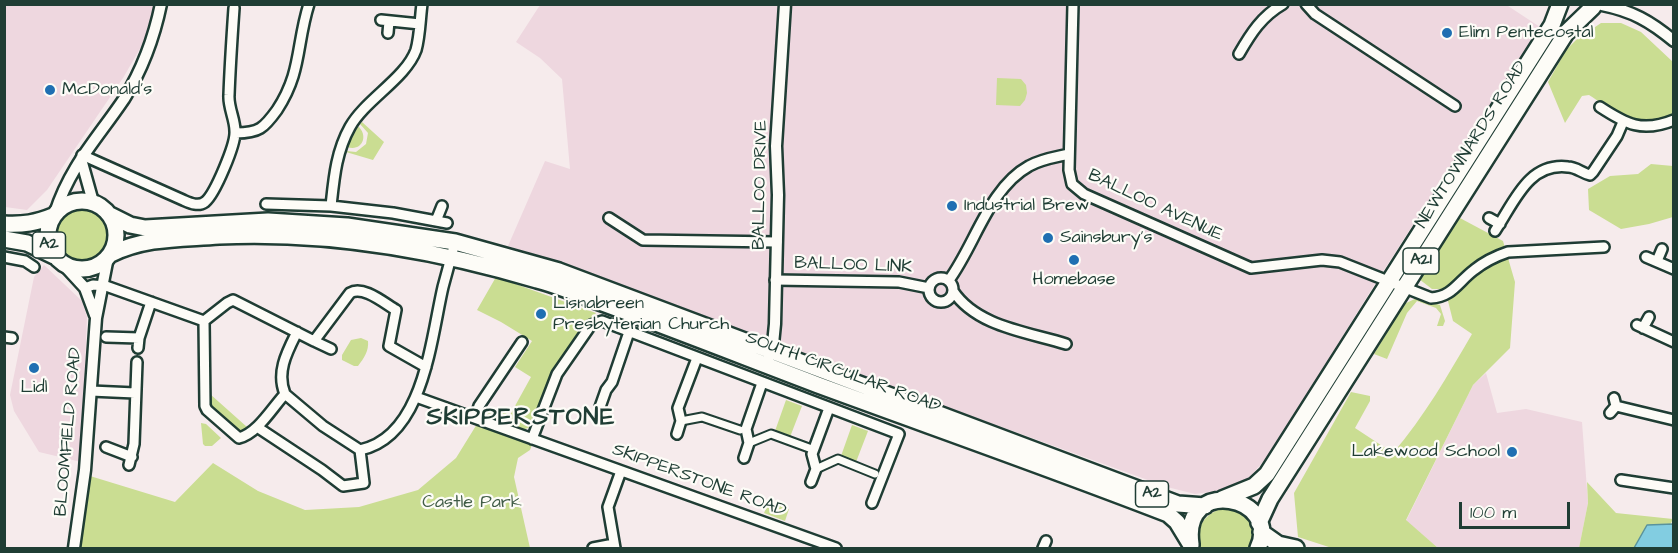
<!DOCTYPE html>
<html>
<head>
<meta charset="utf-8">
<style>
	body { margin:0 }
	#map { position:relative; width:1678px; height:553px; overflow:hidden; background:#f6ebec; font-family:"Architects Daughter",sans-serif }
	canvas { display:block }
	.frame { position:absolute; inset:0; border:6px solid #1f3d34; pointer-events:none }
	.scale { position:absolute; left:1459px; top:502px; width:111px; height:27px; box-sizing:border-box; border:3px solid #1f3d34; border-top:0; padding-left:8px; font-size:18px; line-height:21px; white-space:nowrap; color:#1f3d34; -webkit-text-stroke:4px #fdfcf7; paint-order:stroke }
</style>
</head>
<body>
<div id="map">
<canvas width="1678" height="553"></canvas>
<div class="frame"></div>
<div class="scale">100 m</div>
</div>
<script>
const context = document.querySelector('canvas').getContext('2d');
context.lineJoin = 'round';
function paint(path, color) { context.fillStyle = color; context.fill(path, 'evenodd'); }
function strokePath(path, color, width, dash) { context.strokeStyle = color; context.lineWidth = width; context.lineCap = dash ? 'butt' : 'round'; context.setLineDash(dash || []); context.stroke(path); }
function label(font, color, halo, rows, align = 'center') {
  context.font = font + ' "Architects Daughter",sans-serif'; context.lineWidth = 4.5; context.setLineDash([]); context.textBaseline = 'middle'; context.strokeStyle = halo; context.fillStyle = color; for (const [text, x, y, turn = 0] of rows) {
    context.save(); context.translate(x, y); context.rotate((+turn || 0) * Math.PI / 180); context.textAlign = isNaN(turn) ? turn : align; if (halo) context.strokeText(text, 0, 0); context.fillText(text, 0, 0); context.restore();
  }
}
paint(new Path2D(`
	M 1505,4 L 1540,27 L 1373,287 L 1270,454 L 1247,480 L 1217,491 L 1195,494 L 1167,487 L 746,334 L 584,272 L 508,246 L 545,161 L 570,169 L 562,79 L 540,58 L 516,42 L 540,5 Z
	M 5,5 L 155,5 L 152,28 L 123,78 L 47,190 L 27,210 L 5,207 Z
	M 44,265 L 82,301 L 87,317 L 81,462 L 39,452 L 14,411 L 10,395 L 34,277 Z
	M 1486,373 L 1497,413 L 1526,409 L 1582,422 L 1588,503 L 1579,548 L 1438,548 L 1406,521 L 1473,385 Z`), '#eed7df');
paint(new Path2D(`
	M 1601,23 L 1621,23 L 1641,32 L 1673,62 L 1673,113 C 1669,117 1666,118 1660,119 C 1631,128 1613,110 1589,95 L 1582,96 L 1565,123 L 1548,82 L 1566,50 L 1576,40 Z
	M 1557,30 L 1470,174 L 1405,271 Z
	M 997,78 L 1021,79 L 1026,85 L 1027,93 L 1025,100 L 1020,106 L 996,105 Z
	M 362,122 L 384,142 L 373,160 L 346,152 L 346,151 L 356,152 L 366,144 L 368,133 L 360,124 Z
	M 358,126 C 369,136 362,152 347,147 Z
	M 1651,164 L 1673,166 L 1673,217 L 1649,224 L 1621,229 L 1589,210 L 1588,189 L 1610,176 L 1638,174 Z
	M54 235a28 28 0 1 1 56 0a28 28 0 1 1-56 0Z
	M 1458,217 L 1503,241 L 1515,282 L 1510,348 L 1473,385 L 1406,520 L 1438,548 L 1332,548 L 1298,537 L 1294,493 L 1351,392 L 1370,396 L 1370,401 L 1355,428 L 1393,453 C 1424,417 1448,375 1472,334 L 1453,321 L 1445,289 L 1432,289 L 1419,279 Z
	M 496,277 L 596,313 L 554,373 L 530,427 L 523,430 L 486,415 L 495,408 L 510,415 L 531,377 L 515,367 L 532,341 L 501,322 L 477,310 Z
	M 1417,298 L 1440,305 L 1445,321 L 1443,326 L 1437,326 L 1441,314 L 1436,308 L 1417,301 L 1407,313 L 1387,359 L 1374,354 L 1404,304 Z
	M 361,338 L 368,341 C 369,351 364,358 358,366 L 354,366 L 342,360 L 342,355 L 351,340 Z
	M 210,394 L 247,427 L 241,431 L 235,429 L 214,410 L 211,405 Z
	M 786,400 L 802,406 L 790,437 L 775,431 Z
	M 201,423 L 206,424 L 221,438 L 212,446 L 205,446 L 203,444 Z
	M 477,424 L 532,445 L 530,450 L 518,458 L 514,477 L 530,548 L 79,548 L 90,476 L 175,502 L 213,463 L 258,491 L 305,510 L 359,507 L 418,490 L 456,458 Z
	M 852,425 L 868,431 L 856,462 L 841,456 Z
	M 1587,482 L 1616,513 L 1673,519 L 1659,548 L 1579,548 L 1588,503 Z
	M 769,502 L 789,509 L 785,521 L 764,513 Z
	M 1225,508 C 1252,509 1255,526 1253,548 L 1200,548 C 1193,529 1205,512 1225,508 Z`), '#cadd92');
const water = new Path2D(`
	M 1673,524 L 1673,548 L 1634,548 L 1647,525 Z`);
paint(water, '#82cde1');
strokePath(water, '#5a939c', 1.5);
const pedestrian = new Path2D(`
	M 681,421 L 702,417 L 740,430
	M 749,443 L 771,434 L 809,448
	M 816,469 L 838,459 L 875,474`);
const minor = new Path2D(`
	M 1073,4 L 1069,170 L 1072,184 L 1084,194 L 1251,268 L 1322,260 L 1340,262 L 1431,298 C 1452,297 1458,282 1474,270 C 1484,262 1496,256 1508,252 L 1604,247
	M 1306,4 L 1315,14 L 1455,106
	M 381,20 L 420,24
	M 388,33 L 389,21
	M 1239,54 C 1251,33 1262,16 1283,4
	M 1600,107 C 1626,124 1642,133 1674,120
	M 236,133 C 259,133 264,128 277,110 C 302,72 296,45 309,4
	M 82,155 L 183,200 C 190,203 198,207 205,202 C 215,194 236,144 235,131 C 235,119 228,107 229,95 C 230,66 232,37 234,8
	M 266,204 L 331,206 C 334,178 336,152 350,127 C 365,100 406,78 416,50 C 420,36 420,19 422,4
	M 331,206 L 393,213 L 447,223
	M 609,218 L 643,240 L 777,242
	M 1489,218 L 1500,224
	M 436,221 L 442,206
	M 1495,231 C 1514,203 1528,162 1568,167 C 1576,167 1582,173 1590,175 L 1593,172 L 1617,136 L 1623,122
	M 4,257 L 25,261 L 34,267
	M 1646,257 L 1674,269
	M 1657,261 L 1662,249
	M929 290a12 12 0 1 1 24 0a12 12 0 1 1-24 0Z
	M 775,280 L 899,282 L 929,288
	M 949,280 C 975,245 989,188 1029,166 C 1041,159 1056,157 1069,154
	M 85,288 L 93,285 L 106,286 L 204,321 L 205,406 L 207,410 L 239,438 C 258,433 272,408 285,394
	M 953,291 C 977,327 1028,332 1066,344
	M 204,321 L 227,303 L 233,300 L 314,341 L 350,293 C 363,285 384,303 396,310 L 389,346 L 426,367
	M 1637,325 L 1674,342
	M 1643,328 L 1649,317
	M 297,332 C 287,352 276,372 285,394 L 323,426 L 360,450 C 424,437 431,338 443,287 C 447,272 451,258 455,242
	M 4,337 L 12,338
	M 106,337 L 139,338
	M 314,341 L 331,349
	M 138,348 L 139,338 L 151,302
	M 91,391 L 135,393
	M 416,397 L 836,548
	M 1616,406 L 1674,420
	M 600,407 L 606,390 L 612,382 L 629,332
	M 1610,413 L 1616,406 L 1614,398
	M 475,418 L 479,406 L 522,342
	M 257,427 L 322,470 L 343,486 L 364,483 L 360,450
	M 677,434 L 681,421 L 678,408 L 697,358
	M 532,439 L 557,374 L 591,325 L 602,321 L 899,434 L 872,503
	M 106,447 L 132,457
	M 744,458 L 749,443 L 746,429 L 762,383
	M 129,465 L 134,444 L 137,362
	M 1621,480 L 1674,488
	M 811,482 L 816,469 L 812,454 L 829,408
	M 593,548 L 614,544
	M 615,548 L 608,507 L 621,471
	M 1043,548 L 1046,541`);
const tertiary = new Path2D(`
	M 1602,5 C 1632,11 1650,21 1674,41
	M 81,159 L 93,202
	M 55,213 C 70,166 97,139 124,99 C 142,70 154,38 161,4
	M 62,263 L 85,288 L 95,315
	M 769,357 L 773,344 L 775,324 L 778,195 L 776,146 L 785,4
	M 74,548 L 85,470 L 96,318 L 108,257`);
const trunk = new Path2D(`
	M48 235a34 34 0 1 1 68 0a34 34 0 1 1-68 0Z
	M 110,215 L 130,225 L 145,228 L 268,221 L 347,226 L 455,242 L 559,271 L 1178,504 L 1205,506
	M 4,224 C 23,225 36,223 53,216
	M 4,239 L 27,243 L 54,256
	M 111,254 C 146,237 180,239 219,236 C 327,231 433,249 537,280 C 560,286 582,296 605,304 C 676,330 747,358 818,385 C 935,428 1052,469 1168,514 L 1177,522 L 1191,545
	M 1222,499 L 1254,486 L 1267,474 L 1552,25 L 1560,4
	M 1259,523 L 1270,499 L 1566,33 L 1593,7
	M 1261,532 L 1278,544 L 1296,548
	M 1191,544 C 1181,475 1282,496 1258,548`);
strokePath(pedestrian, '#1f3d34', 11);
strokePath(minor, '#1f3d34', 14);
strokePath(tertiary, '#1f3d34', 15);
strokePath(trunk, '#1f3d34', 20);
strokePath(pedestrian, '#fdfcf7', 7);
strokePath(minor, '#fdfcf7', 9);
strokePath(tertiary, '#fdfcf7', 10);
strokePath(trunk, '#fdfcf7', 15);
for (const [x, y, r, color] of [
	[1447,33,6,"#1f6fb2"],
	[50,90,6,"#1f6fb2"],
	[952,206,6,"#1f6fb2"],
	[1048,238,6,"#1f6fb2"],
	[1074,260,6,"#1f6fb2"],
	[541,314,6,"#1f6fb2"],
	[34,368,6,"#1f6fb2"],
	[1512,452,6,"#1f6fb2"]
]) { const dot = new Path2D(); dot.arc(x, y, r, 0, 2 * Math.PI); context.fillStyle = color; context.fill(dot); strokePath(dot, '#fdfcf7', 2); }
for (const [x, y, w] of [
	[49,245,33],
	[1421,261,36],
	[1152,494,33]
]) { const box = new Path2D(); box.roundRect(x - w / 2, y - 13, w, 26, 4.5); context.fillStyle = '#fdfcf7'; context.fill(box); strokePath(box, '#1f3d34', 1.5); }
label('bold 16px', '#1f3d34', null, [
	["A2",49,245],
	["A21",1421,261],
	["A2",1152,494]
]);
label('18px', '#1f3d34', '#fdfcf7', [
	["Elim Pentecostal",1459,33],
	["McDonald's",62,90],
	["Industrial Brew",964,206],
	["Sainsbury's",1060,238],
	["Homebase",1074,280,"center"],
	["Lisnabreen",553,304],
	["Presbyterian Church",553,325],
	["Lidl",34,388,"center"],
	["Lakewood School",1500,452,"right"]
], 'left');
label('18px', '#1f3d34', '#fdfcf7', [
	["NEWTOWNARDS ROAD",1472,145,-58],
	["BALLOO DRIVE",761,185,-89],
	["BALLOO AVENUE",1155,206,25],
	["BALLOO LINK",853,266,2],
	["SOUTH CIRCULAR ROAD",843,373,20],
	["BLOOMFIELD ROAD",69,432,-85],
	["SKIPPERSTONE ROAD",699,481,20]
]);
label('18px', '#415d47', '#fdfcf7', [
	["Castle Park",472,503]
]);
context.letterSpacing = '1.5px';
label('bold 24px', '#1f3d34', '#fdfcf7', [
	["SKIPPERSTONE",521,419]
]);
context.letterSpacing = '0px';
</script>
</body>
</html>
